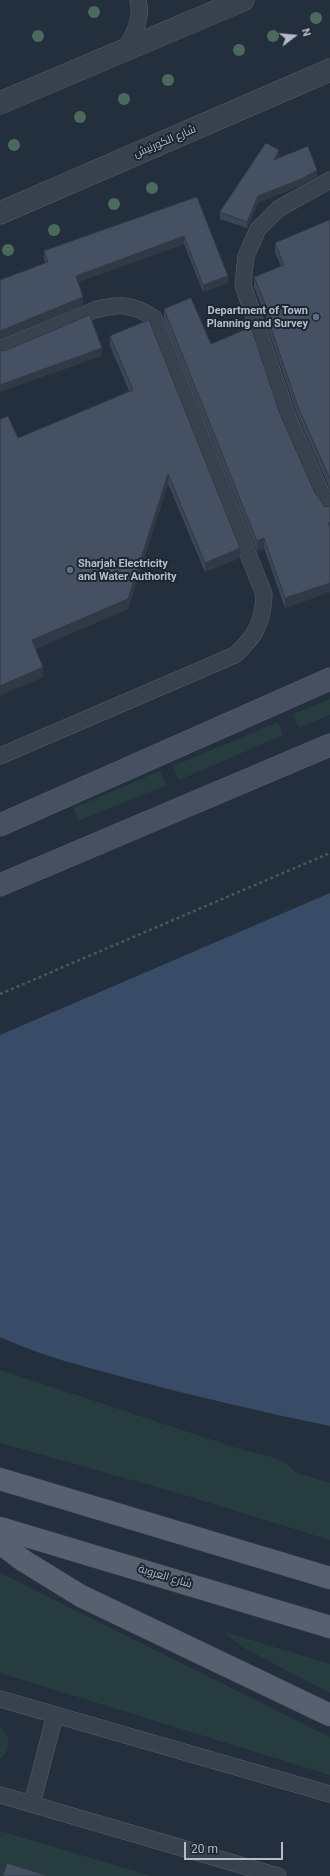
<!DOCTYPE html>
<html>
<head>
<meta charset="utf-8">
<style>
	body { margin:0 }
	#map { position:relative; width:330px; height:1876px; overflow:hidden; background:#242f3e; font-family:Roboto,sans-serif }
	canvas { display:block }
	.north { position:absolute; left:274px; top:16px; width:40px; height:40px; -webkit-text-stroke:3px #1d2633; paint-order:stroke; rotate:74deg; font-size:11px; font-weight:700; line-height:16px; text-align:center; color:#b4bcc9 }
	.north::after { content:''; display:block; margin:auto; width:14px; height:18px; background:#b4bcc9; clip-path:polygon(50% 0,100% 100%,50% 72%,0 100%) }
	.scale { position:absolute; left:184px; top:1842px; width:99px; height:18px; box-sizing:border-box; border:2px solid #b4bcc9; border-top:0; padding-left:5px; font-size:12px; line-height:14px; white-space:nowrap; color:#b4bcc9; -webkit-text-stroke:3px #1d2633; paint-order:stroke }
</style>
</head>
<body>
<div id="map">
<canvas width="330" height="1876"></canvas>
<div class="north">N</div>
<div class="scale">20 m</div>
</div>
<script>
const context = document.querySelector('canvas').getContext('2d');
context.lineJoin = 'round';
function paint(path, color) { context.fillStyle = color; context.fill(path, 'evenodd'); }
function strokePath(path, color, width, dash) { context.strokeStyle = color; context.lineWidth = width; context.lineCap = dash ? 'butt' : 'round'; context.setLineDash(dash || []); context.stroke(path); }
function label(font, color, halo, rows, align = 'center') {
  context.font = font + ' Roboto,Cairo,sans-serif'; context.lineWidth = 4; context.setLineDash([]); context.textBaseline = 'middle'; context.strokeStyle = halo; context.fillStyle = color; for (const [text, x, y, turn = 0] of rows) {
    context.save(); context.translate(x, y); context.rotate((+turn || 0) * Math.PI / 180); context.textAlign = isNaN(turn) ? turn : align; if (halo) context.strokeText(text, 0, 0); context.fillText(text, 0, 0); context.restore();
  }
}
paint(new Path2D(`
	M 330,699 L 330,715 L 299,728 L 293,714 Z
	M 278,722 L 283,735 L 179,780 L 173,766 Z
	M 160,771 L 166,785 L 79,821 L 73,808 Z
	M 0,1370 L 243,1450 L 272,1457 L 285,1463 L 297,1473 L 330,1483 L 330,1540 L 178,1493 L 0,1443 Z
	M 0,1573 L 330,1737 L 330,1775 L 0,1673 Z
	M 222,1631 L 330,1664 L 330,1693 L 244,1648 Z
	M 0,1728 C 12,1735 10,1751 0,1759 Z
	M 0,1831 L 152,1876 L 0,1876 Z`), '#263c3f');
paint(new Path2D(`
	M 330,893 L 330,1426 C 262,1412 194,1396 126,1378 C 83,1366 41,1356 0,1337 L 0,1035 Z`), '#394c67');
const service = new Path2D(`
	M 123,52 C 133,37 143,19 138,0
	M 330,180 L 278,209 L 258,229 L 246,256 L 243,285 L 289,420 L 324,499 L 330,508
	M 0,349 L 95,310 C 119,303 133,304 154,318 L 264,594 C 263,622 256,636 235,655 L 0,756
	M 0,1699 L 330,1794
	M 0,1795 L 278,1876
	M 32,1804 L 55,1715`);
const tertiary = new Path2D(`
	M 0,103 L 243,0
	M 0,213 L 330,70`);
const secondary = new Path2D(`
	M 0,825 L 330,679
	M 0,885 L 330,745`);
const primary = new Path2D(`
	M 0,1479 L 330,1578
	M 0,1528 L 330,1627
	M 0,1543 L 24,1561 L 81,1596 L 330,1715`);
strokePath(service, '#565f6c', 17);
strokePath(tertiary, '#565f6c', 23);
strokePath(secondary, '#565f6c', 23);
strokePath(primary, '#414a57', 23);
strokePath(new Path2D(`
	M 0,994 L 330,853`), '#44595c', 2.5, [3, 3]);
strokePath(service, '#38414e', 16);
strokePath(tertiary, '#38414e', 22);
strokePath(secondary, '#465061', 22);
strokePath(primary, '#56606e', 22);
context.fillStyle = '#4b6a5d';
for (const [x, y] of [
	[94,12],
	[316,18],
	[38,36],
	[273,36],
	[239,50],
	[168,80],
	[124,99],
	[80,117],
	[14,145],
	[152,188],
	[114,204],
	[54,230],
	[8,250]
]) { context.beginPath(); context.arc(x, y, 6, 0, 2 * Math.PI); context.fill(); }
paint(new Path2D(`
	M 279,157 L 278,159 L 317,176 L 301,185 L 258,203 L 247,228 L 220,219 L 220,212 Z
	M 197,197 L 228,283 L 203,292 L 184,244 L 78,282 L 83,305 L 0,339 L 0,280 L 46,263 L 44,259 L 44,251 Z
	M 330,220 L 330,489 L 298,417 L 268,329 L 268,322 L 254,287 L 254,277 L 281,266 L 275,253 L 275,243 Z
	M 164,309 L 211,344 L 280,414 L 315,493 L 325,507 L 330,506 L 330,592 L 285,608 L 264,548 L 257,551 L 164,319 Z
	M 110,336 L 240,558 L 205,572 L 168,484 L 128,609 L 35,649 L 43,677 L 0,695 L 0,419 L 18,438 L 129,391 L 110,346 Z`), '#3b4654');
paint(new Path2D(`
	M 279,150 L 279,157 L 274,167 L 274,160 Z
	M 317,170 L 317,176 L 301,185 L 258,203 L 247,228 L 247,222 L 258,196 Z
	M 184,236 L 184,244 L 76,283 L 76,276 Z
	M 228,276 L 228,283 L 203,292 L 203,285 Z
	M 83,297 L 83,305 L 0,339 L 0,331 Z
	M 102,348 L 102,356 L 0,392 L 0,385 Z
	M 168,474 L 168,484 L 128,609 L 32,650 L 32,640 Z
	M 264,538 L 264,548 L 257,551 L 257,541 Z
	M 240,548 L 240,558 L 205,572 L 205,563 Z
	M 330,583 L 330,592 L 285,608 L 285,598 Z
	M 43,667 L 43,677 L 0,695 L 0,686 Z`), '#303945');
const building = new Path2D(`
	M 266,143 L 279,150 L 274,160 L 308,146 L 317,170 L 301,179 L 258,196 L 247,222 L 220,212 Z
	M 197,197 L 228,276 L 203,285 L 184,236 L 76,276 L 83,297 L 0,331 L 0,280 L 48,262 L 44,251 Z
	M 330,220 L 330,479 L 298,407 L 268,319 L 271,318 L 254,277 L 284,265 L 275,243 Z
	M 191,298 L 211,344 L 251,327 L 280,414 L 315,493 L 325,507 L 330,506 L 330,523 L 328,523 L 330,528 L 330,583 L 285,598 L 264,538 L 257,541 L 164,309 Z
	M 90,315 L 102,348 L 0,385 L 0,350 L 4,351 Z
	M 149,320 L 240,548 L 205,563 L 168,474 L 128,599 L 32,640 L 43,667 L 0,686 L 0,419 L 8,416 L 18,438 L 133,390 L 110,336 Z
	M 7,1863 L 48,1876 L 3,1876 Z`);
paint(building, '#455162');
strokePath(building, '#303945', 1);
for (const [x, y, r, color] of [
	[316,317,4,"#5c6f8a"],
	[70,570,4,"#5c6f8a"]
]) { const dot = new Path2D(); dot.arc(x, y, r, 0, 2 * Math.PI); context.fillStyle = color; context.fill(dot); strokePath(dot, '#1d2633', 1.5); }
label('11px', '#b4bcc9', '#1d2633', [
	["شارع الكورنيش",165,142,-23],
	["شارع العروبة",165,1577,17]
]);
label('bold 11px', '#b4bcc9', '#1d2633', [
	["Department of Town",308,311],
	["Planning and Survey",308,324],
	["Sharjah Electricity",78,564,"left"],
	["and Water Authority",78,577,"left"]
], 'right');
</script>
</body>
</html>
